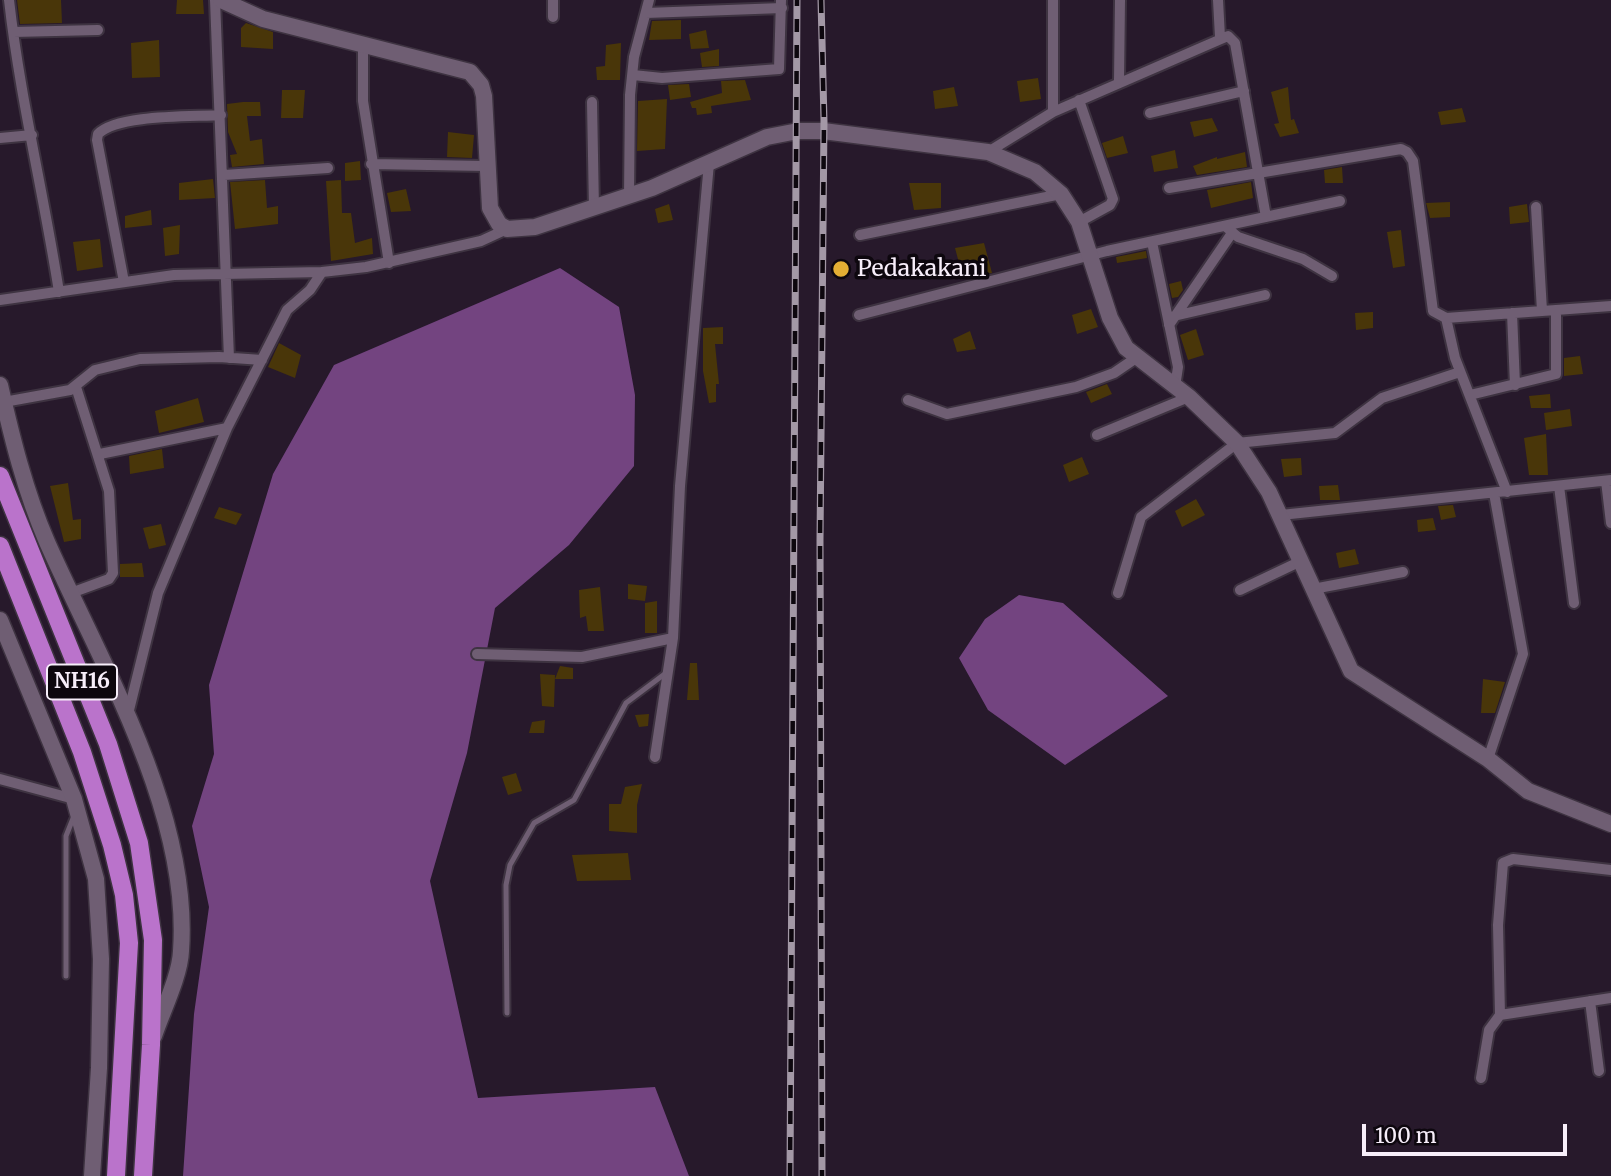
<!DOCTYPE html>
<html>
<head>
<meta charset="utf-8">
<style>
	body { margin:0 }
	#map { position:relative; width:1611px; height:1176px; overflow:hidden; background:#27192b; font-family:Merriweather,serif }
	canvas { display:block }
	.scale { position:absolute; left:1362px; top:1124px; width:205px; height:32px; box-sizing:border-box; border:4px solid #f7eefa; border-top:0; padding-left:9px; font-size:21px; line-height:24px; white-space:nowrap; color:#f7eefa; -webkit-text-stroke:5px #0d070e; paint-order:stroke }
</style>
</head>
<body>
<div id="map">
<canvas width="1611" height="1176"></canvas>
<div class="scale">100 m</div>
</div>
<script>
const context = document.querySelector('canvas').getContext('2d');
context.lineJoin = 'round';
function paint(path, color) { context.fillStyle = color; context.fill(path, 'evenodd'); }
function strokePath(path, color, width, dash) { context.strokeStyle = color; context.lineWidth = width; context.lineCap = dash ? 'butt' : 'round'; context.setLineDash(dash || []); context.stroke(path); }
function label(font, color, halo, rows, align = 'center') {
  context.font = font + ' Merriweather,serif'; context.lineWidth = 7; context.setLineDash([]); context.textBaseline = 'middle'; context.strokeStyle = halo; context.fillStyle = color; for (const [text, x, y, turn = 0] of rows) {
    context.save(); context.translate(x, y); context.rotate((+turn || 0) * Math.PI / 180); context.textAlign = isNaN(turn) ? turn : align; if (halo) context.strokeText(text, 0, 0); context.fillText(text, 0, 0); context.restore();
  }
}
paint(new Path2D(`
	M 560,268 L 619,307 L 635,395 L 634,466 L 569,545 L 495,608 L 467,753 L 430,881 L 478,1098 L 655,1087 L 689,1176 L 183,1176 L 194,1014 L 209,907 L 192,826 L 214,754 L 209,685 L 273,474 L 334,365 Z
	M 1019,595 L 1063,603 L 1168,696 L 1065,765 L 988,710 L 959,658 L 985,619 Z`), '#734480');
paint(new Path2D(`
	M 17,0 L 61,0 L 62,23 L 20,24 Z
	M 177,0 L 203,0 L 204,14 L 176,14 Z
	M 681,20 L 681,39 L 649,40 L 652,21 Z
	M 246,23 L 273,32 L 273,49 L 241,47 L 241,28 Z
	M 706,30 L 709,48 L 691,49 L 689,34 Z
	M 159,40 L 160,77 L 132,78 L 131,43 Z
	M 621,43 L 620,80 L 597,80 L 596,67 L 605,66 L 606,45 Z
	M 719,49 L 719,66 L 702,67 L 700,53 Z
	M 1038,78 L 1041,99 L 1020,102 L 1017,81 Z
	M 745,80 L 751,100 L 711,106 L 712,113 L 697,115 L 696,108 L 692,108 L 690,102 L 722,93 L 721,81 Z
	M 689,84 L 691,97 L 670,100 L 668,85 Z
	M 954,87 L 958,106 L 935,109 L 933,91 Z
	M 1288,87 L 1291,120 L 1294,119 L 1299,133 L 1280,137 L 1274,124 L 1279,123 L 1271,92 Z
	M 282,90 L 305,90 L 303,118 L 281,118 Z
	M 667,99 L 665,149 L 637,151 L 638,101 Z
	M 243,102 L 260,102 L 261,116 L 247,116 L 250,141 L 262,139 L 264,164 L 232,167 L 230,155 L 237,154 L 228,132 L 227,104 Z
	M 1462,108 L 1466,122 L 1441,125 L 1438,112 Z
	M 1212,118 L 1218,131 L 1194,137 L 1190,122 Z
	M 448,132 L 474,135 L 472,158 L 447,157 Z
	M 1123,136 L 1128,153 L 1107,158 L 1102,143 Z
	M 1175,150 L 1178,168 L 1154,172 L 1151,156 Z
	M 1245,152 L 1247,167 L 1197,175 L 1193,166 L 1217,157 L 1217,159 Z
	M 360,161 L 361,180 L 345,181 L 345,163 Z
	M 1342,167 L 1343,183 L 1325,183 L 1324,170 Z
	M 213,179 L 215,198 L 179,200 L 179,183 Z
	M 265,180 L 267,208 L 278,206 L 278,224 L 235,229 L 230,182 Z
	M 341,180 L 342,213 L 351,213 L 355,243 L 372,238 L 373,254 L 331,261 L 326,181 Z
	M 1251,182 L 1253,198 L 1211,208 L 1207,190 Z
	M 909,183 L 941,183 L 941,208 L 914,210 Z
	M 406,189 L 411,211 L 391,212 L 387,193 Z
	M 1450,202 L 1450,217 L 1430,218 L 1426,203 Z
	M 669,204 L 673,220 L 658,223 L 655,209 Z
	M 1527,204 L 1529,222 L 1510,224 L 1509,207 Z
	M 151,210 L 152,225 L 125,228 L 125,216 Z
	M 180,225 L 179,254 L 165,256 L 163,228 Z
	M 1401,230 L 1405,266 L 1393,268 L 1387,232 Z
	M 100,239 L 103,267 L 77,271 L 73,242 Z
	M 984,243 L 992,273 L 963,278 L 955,248 Z
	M 1146,251 L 1147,258 L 1117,263 L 1116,257 Z
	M 1181,281 L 1183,290 L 1178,297 L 1172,298 L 1169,284 Z
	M 1091,309 L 1098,327 L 1077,334 L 1072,315 Z
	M 1373,312 L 1373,328 L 1356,330 L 1355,313 Z
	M 723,327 L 723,344 L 715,344 L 719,384 L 716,384 L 716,402 L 709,403 L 703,371 L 703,328 Z
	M 1196,329 L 1204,355 L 1188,360 L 1180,335 Z
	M 970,331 L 976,349 L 957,352 L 953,339 Z
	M 279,343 L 301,355 L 295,378 L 268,367 Z
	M 1580,356 L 1583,374 L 1564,376 L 1564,358 Z
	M 1107,384 L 1112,394 L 1091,403 L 1086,392 Z
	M 1550,394 L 1551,408 L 1531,408 L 1529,396 Z
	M 198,398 L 204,422 L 159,433 L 155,411 Z
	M 1570,409 L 1572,426 L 1546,430 L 1544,413 Z
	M 1546,434 L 1548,475 L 1529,475 L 1524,438 Z
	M 162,449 L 164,468 L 130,474 L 129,456 Z
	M 1082,457 L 1089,474 L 1069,482 L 1063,465 Z
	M 1301,458 L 1302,475 L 1284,477 L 1281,459 Z
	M 68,483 L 73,520 L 81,519 L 81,539 L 64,542 L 50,486 Z
	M 1338,485 L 1340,500 L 1320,500 L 1319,486 Z
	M 1196,499 L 1205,515 L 1182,527 L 1175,511 Z
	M 1453,505 L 1456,517 L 1441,520 L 1438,506 Z
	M 219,507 L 242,514 L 236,525 L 214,518 Z
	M 1433,518 L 1436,530 L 1418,532 L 1417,520 Z
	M 161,524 L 166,545 L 149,549 L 143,528 Z
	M 1355,549 L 1359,564 L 1339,568 L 1336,553 Z
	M 142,563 L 144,577 L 120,577 L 120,564 Z
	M 628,584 L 647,586 L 645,601 L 628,599 Z
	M 600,587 L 604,631 L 588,631 L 586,616 L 580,618 L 579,590 Z
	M 657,601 L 657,633 L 645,633 L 645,603 Z
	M 690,663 L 697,663 L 699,700 L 687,700 Z
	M 560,666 L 573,668 L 573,679 L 555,679 Z
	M 540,674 L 555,675 L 554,707 L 542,706 Z
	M 1483,679 L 1505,682 L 1495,713 L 1481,713 Z
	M 649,714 L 648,726 L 639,727 L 635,715 Z
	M 545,720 L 544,733 L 529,733 L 532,722 Z
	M 516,773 L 522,791 L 508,795 L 502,777 Z
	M 642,784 L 637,805 L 637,833 L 609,831 L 609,804 L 621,804 L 625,787 Z
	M 628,853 L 631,880 L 577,881 L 572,855 Z`), '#493609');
const service = new Path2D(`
	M 66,976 L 66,836 L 74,816
	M 507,1013 L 506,885 L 510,865 L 534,823 L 574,800 L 626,703 L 666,673`);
const minor = new Path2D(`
	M 9,0 C 20,98 44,195 59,292
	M 215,0 L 229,358
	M 1053,0 L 1053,112
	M 1218,0 L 1220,37
	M 646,13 L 782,8
	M 553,17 L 553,0
	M 13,32 L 98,30
	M 363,46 L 363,101 L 389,263
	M 633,75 L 662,78 L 779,69 L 781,0
	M 1119,81 L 1120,0
	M 592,102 L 594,209
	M 1150,113 L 1244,91
	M 0,138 L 32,135
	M 988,152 L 1053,112 L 1228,36 L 1235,43 L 1266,217
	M 371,164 L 486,166
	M 224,175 L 328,168
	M 1169,188 L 1401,149 L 1407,152 L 1413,161 L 1433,311 L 1446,318 L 1611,306
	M 629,197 L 630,95 L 634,57 L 649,0
	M 1536,207 L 1542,311
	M 1079,222 L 1110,205 L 1113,199 L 1079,100
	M 1225,226 L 1238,237 L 1303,259 L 1332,276
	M 860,235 L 1061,194
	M 1152,242 L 1178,367 L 1175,387
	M 124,282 L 97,140 L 98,134 C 118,114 193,117 221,115
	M 0,300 L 174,275 L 322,272 L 366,267 L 481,241 L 507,229
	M 1512,313 L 1515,385
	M 859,315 L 1107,251 L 1340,201
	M 1174,316 L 1265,295
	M 1446,318 L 1455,358 L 1507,492
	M 1169,325 L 1232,233
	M 1470,395 L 1556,374 L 1556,310
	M 908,400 L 947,414 L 1076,387 L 1114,373 L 1136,358
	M 4,402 L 70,390 L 95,370 L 140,359 L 219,357 L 262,360
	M 1097,435 L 1189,397
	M 100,454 L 227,428
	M 1606,481 L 1611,523
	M 1559,486 L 1574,603
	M 1281,515 L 1611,480
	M 1313,589 L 1403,572
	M 1240,590 L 1301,561
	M 71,593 L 109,579 L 113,573 L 109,491 L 76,387
	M 1118,593 L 1141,517 L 1237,443 L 1335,433 L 1382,398 L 1460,372
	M 477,654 L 582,657 L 673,638
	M 128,714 L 158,593 L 227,428 L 287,310 L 310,290 L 322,272
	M 655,757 L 673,638 L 680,486 L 709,163
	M 1488,759 L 1523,654 L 1494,493
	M 0,779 L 74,799
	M 1590,1001 L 1599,1071
	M 1500,1015 L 1498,925 L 1503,863 L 1513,859 L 1611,870
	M 1481,1078 L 1489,1030 L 1500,1015 L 1611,998`);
const secondary = new Path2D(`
	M 221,0 L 263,19 L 470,72 L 481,85 L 484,96 L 490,208 L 499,224 L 507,229 L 535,227 L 652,188 L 767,137 L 798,131 L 823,131 L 988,152 L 1035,172 L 1061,194 L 1079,222 L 1110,318 L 1126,348 L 1189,397 L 1237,443 L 1269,492 L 1351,671 L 1488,759 L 1528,791 L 1611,824
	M 0,385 C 12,438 25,491 47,542 C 101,664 191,813 181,951 C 180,976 162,1012 154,1036
	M 0,620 L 74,799 L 96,879 L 101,959 L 99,1068 L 92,1176`);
const trunk = new Path2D(`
	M 0,476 L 108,744 L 139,843 L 153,940 L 151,1045 L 143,1176
	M 0,546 L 82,752 L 112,845 L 124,895 L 129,943 L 116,1176`);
strokePath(service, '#3e3341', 9);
strokePath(minor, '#3e3341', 14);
strokePath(secondary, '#3e3341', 19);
strokePath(trunk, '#3e3341', 21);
strokePath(service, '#6f5e73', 5);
strokePath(minor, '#6f5e73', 10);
strokePath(secondary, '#6f5e73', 16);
strokePath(trunk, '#ba73cb', 18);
const rail = new Path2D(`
	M 821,0 L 824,121 L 820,540 L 822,1176
	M 790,1176 L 797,0`);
strokePath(rail, '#a398a6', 7);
strokePath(rail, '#0d070e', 4.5, [13]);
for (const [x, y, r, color] of [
	[841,269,9,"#e3ae34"]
]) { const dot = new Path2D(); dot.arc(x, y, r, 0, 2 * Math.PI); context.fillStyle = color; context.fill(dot); strokePath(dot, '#0d070e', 2.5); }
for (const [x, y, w] of [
	[82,682,70]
]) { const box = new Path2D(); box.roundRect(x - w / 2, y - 17.5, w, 35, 5); context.fillStyle = '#0d070e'; context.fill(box); strokePath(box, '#f7eefa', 2); }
label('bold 21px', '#f7eefa', null, [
	["NH16",82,682]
]);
label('23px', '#f7eefa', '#0d070e', [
	["Pedakakani",857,269]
], 'left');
</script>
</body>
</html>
